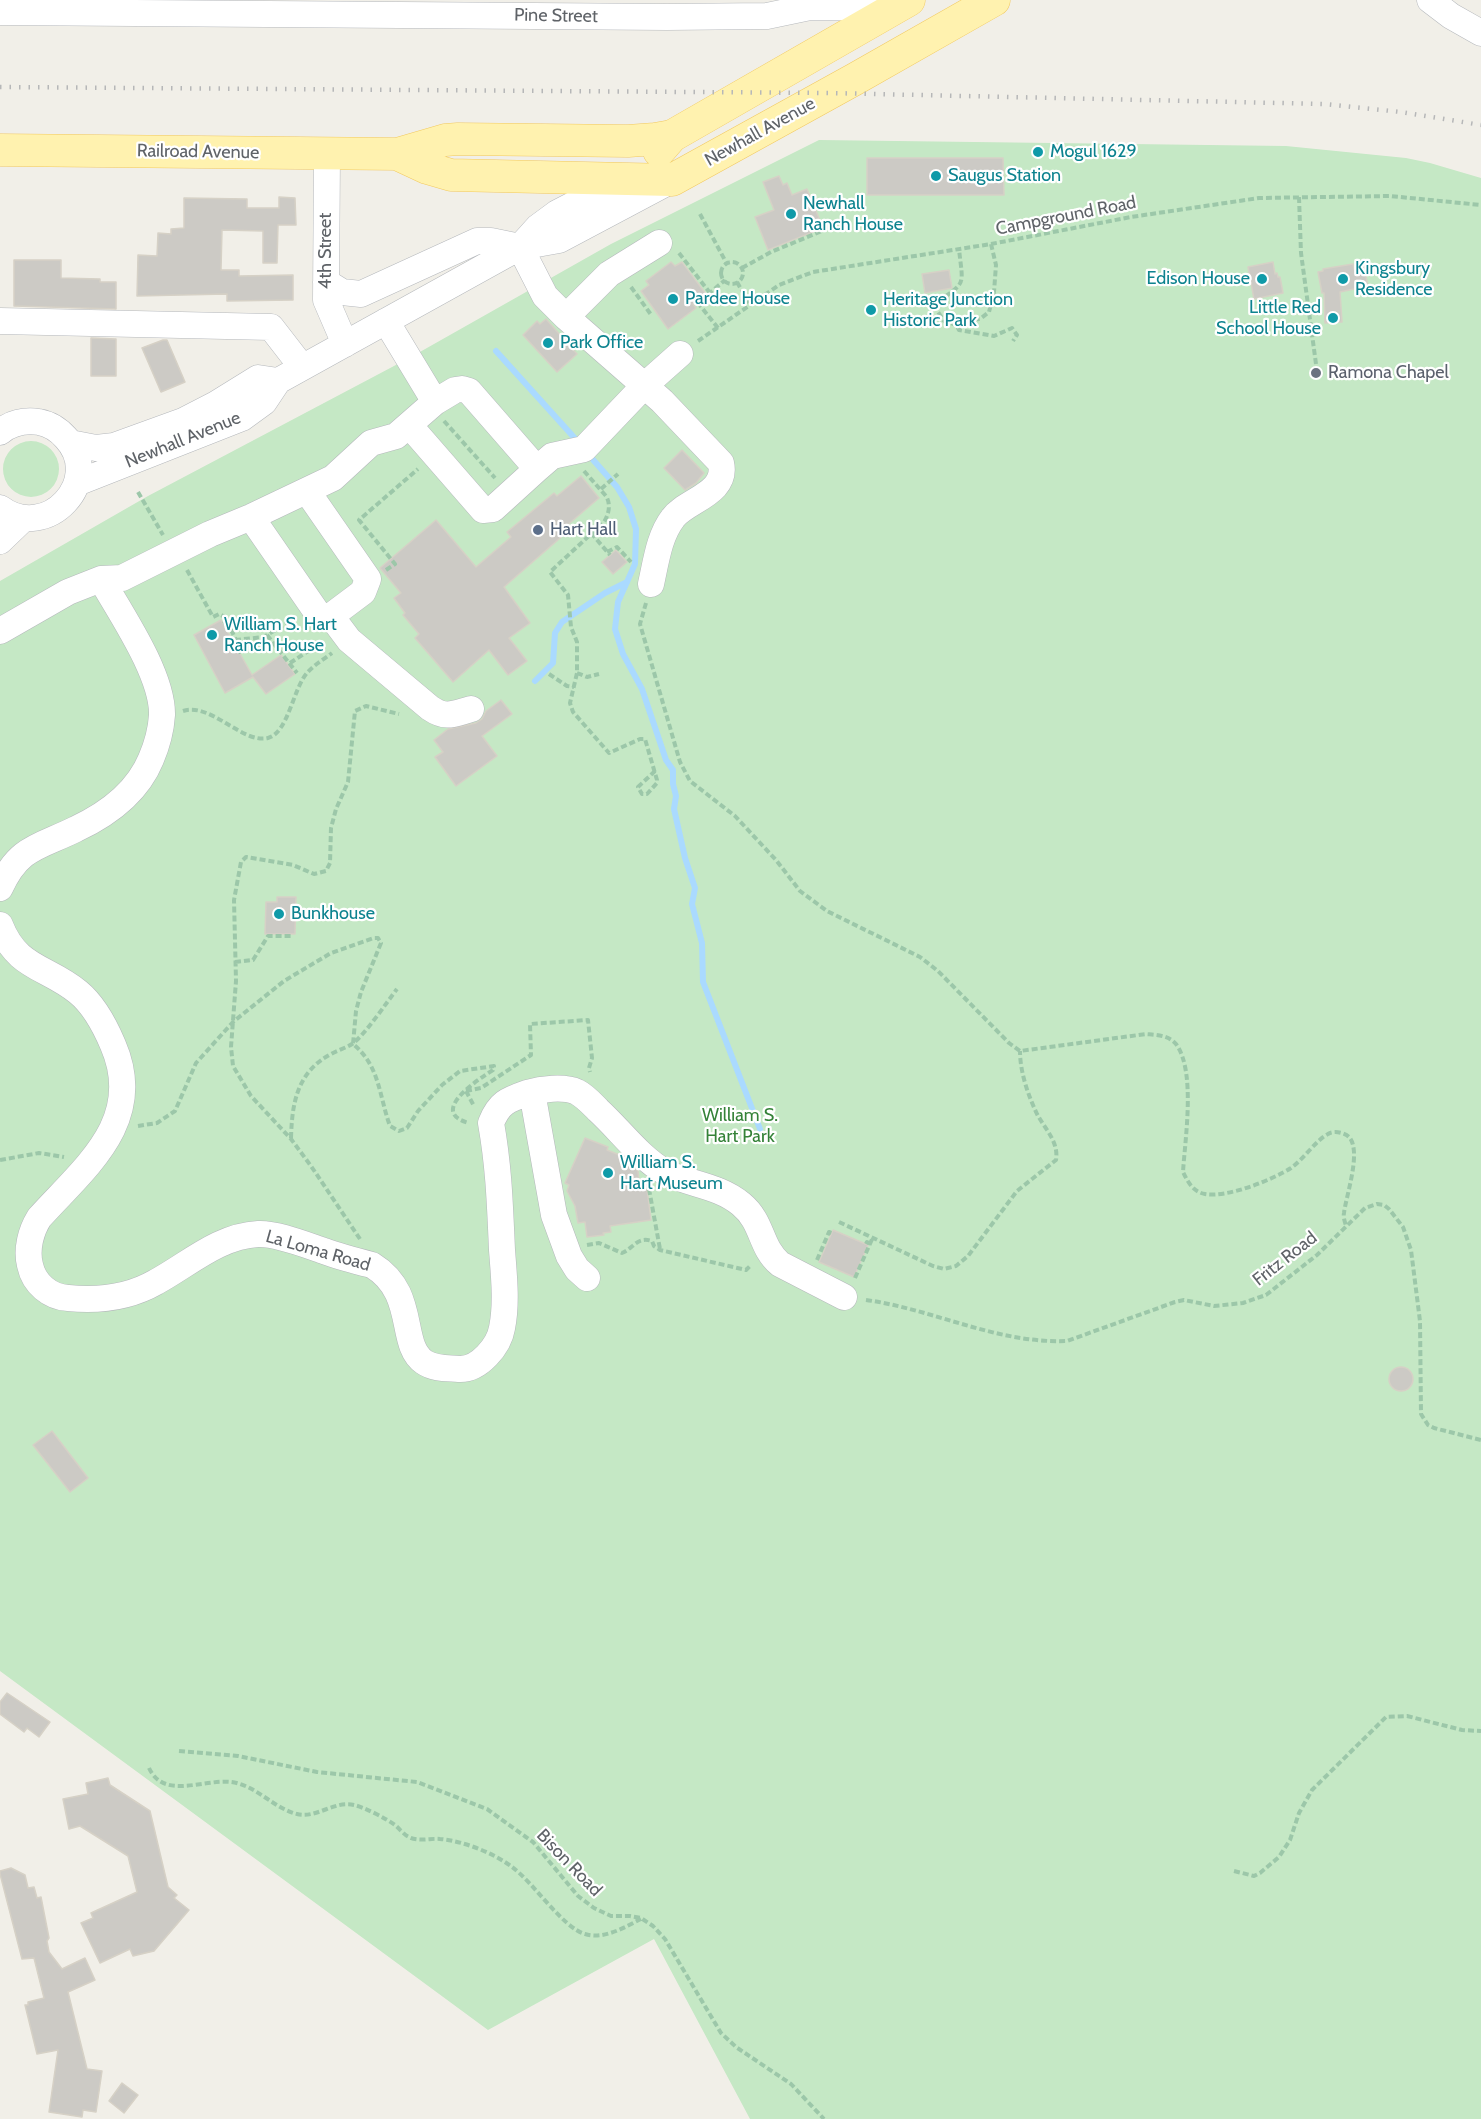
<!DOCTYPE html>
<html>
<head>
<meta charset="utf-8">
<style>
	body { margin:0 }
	canvas { display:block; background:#f1efe8 }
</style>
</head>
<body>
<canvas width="1481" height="2119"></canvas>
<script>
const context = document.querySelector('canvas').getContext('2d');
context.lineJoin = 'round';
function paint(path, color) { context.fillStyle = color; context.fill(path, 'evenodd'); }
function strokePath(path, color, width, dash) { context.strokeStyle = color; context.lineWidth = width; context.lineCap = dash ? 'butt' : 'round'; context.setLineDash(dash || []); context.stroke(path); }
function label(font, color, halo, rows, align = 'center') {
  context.font = font + ' Cabin,sans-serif'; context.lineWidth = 4.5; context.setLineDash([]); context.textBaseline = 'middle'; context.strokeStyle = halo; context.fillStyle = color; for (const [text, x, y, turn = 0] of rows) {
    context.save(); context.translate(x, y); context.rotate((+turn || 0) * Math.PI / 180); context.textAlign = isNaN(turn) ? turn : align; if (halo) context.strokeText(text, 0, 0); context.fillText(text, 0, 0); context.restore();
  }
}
paint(new Path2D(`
	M 819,140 L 1286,146 L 1406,158 L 1430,163 L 1481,178 L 1481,2119 L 750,2119 L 654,1939 L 488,2030 L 0,1671 L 0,581 L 148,496 L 411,357 L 611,244 Z
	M3 469a28 28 0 1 1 56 0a28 28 0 1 1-56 0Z`), '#c5e8c5');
strokePath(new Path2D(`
	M 496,351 L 580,444
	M 588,454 L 617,487 L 629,507 L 636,529 L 635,564 L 618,602 L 615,629 L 623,654 L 642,689 L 666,760 L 673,770 L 673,784 L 676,796 L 674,809 L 685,858 L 695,888 L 692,904 L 702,943 L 703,982 L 760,1129
	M 535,681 L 553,663 L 555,633 L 562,622 L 605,593 L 627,582`), '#aadaff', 6);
const building = new Path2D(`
	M 867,158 L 1003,158 L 1004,195 L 867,195 Z
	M 779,176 L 783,185 L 787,183 L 792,195 L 807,189 L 823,228 L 768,250 L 755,217 L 774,210 L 763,182 Z
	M 279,197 L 295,198 L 296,225 L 278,225 L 277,263 L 263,263 L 263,231 L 222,230 L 221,270 L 239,270 L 239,276 L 293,275 L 293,300 L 227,301 L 227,294 L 137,296 L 138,255 L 157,256 L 158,233 L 171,234 L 171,229 L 184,228 L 184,198 L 247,199 L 247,208 L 279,208 Z
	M 14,260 L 61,260 L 61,278 L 100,279 L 100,282 L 116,282 L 116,309 L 14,306 Z
	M 671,262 L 675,266 L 682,262 L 706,294 L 693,304 L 696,308 L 668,329 L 641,291 L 649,285 L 646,281 Z
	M 1273,262 L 1275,274 L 1277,273 L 1278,277 L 1280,277 L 1283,293 L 1254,299 L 1248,267 Z
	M 1353,264 L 1354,269 L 1364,267 L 1368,286 L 1340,292 L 1342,322 L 1325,323 L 1324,293 L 1322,293 L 1318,272 L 1323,271 L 1323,269 Z
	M 949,270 L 952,288 L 925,293 L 922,274 Z
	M 546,319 L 577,354 L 557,372 L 523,335 L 537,321 L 540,324 Z
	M 91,338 L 116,339 L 116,376 L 91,376 Z
	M 163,340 L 167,340 L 185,382 L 161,392 L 142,348 Z
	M 682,450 L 704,473 L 696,483 L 685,490 L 664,468 Z
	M 581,476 L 599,498 L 564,528 L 567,532 L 504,587 L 530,623 L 509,638 L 527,661 L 508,675 L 489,650 L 453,682 L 415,638 L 419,634 L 403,615 L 405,613 L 394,598 L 401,593 L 380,568 L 436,520 L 476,567 L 511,537 L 507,532 L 554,493 L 557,496 Z
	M 616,550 L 627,562 L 613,574 L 602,562 Z
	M 221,620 L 252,675 L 281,655 L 295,674 L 266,694 L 253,677 L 225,693 L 194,635 Z
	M 501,700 L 512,714 L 482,736 L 497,756 L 456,786 L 435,757 L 443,752 L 434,740 L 448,729 L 476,723 L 482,719 L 486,711 Z
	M 277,897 L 296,897 L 295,934 L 265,934 L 266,902 L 277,902 Z
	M 585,1138 L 608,1147 L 607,1150 L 622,1156 L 638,1171 L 639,1181 L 646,1181 L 651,1220 L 610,1226 L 611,1232 L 603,1233 L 604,1235 L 587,1237 L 585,1222 L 578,1223 L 575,1206 L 567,1191 L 569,1185 L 565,1183 Z
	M 833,1230 L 868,1245 L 854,1277 L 819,1262 Z
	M1389 1379a12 12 0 1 1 24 0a12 12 0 1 1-24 0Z
	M 52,1431 L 88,1478 L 70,1492 L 33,1445 Z
	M 7,1693 L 50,1722 L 39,1737 L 27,1728 L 24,1732 L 0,1714 L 0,1702 Z
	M 108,1778 L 110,1785 L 150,1811 L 168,1887 L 177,1895 L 174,1898 L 189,1910 L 154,1951 L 133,1956 L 130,1949 L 100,1963 L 81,1923 L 93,1918 L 91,1913 L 137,1892 L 128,1856 L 80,1826 L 69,1829 L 63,1799 L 88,1794 L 86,1783 Z
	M 11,1868 L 25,1875 L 28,1888 L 34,1887 L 37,1898 L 41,1897 L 49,1938 L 47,1941 L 49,1952 L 62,1969 L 85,1958 L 95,1980 L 68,1992 L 87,2069 L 102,2071 L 96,2112 L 83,2110 L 82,2117 L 49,2112 L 58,2050 L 37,2054 L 25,2005 L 28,2005 L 28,2002 L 44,1998 L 34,1958 L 22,1959 L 0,1874 L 0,1871 Z
	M 122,2083 L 138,2095 L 124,2113 L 109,2101 Z`);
paint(building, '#cccac5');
strokePath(building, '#d6d1c6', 1.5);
const minor = new Path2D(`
	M 1430,0 L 1451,16 L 1481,33
	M 0,12 L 667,17 L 767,16 L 810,7 L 895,8
	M 327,153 L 326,300 L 345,344
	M 520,247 L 545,296 L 566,317 L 609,274 L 659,243
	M 326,282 L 342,292 L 361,294 L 477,241 L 491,241 L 520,247 L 559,240 L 672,180
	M 566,317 L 662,401 L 721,463 C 728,494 686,500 673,518 C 659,536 656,562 651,584
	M 0,321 L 271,327 L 302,367
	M 386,321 L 435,402
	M 0,432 C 11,423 25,420 39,422 C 50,424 59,430 66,438 C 105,480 47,543 0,508
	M 70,443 L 96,448 L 114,446 L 183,421 L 216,404 L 258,378 L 278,381
	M 537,469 L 552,456 L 584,449 L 644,386 L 680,354
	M 77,483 L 242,418 L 264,402 L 278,381 L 520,247 L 538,227 L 557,213 L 623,179
	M 251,517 L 318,614 L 322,616 L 331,616 L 363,592 L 368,579 L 307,491
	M 0,541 L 24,518
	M 331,616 L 349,640 L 430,708 C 446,719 453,714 471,709
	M 0,631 L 68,592 L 101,579 L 122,578 L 210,534 L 251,517 L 333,478 L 371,443 L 396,436 L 435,402 L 455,390 L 462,389 L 469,391 L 537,469 L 493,509 L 483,510 L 409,425
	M 0,888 C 19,846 40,847 76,829 C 108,814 137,793 151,759 C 157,745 161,731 162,715 C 163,675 121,614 101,579
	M 0,925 C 17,969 46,966 78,992 C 94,1005 105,1026 113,1045 C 146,1121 85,1167 39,1218 C 31,1231 26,1249 30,1265 C 34,1284 50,1297 68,1298 C 98,1301 130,1297 156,1282 C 189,1264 219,1236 258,1234 C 277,1233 306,1245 324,1251 C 340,1257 356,1261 372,1265 C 418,1293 398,1344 424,1362 C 434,1369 447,1368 459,1369 C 479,1370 499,1346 502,1328 C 507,1303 504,1276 502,1250 C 500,1206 499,1168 491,1123 C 499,1103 507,1100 527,1093 C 541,1089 564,1086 577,1092 C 585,1096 592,1104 598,1110 C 620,1130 639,1157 665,1172 C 690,1185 718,1185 741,1204 C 764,1223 759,1246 780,1264 L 844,1297
	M 532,1092 L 554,1215 L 569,1256 L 577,1269 L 587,1278`);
const major = new Path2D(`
	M 0,150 L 397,154 L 445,140 L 458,139 L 628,141 L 655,139 L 672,136
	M 659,151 L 672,136 L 909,0
	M 397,154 L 427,168 L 451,175 L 672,180 L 855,79 L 994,0`);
strokePath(minor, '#b5b8bc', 27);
strokePath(major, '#f2c960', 33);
strokePath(new Path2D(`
	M 1299,197 L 1301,253 L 1316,364
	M 700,214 L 727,264
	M 991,244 L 996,265 L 994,292 L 989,312 L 980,319 L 960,321 L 957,326 L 959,330 L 994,336 L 1012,328 L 1017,335 L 1013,341
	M 679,253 L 710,293
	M721 273a11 11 0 1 1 22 0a11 11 0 1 1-22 0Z
	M 742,268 L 771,252 L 822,231
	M 737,282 L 750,305
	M 631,287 L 652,316
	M 957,325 L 944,321 L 938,312 L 936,303 C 967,281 963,287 959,249
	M 718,328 L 698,303 L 725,280
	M 698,341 L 779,285 L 813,272 L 991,244 L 1131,217 L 1259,198 L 1390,196 L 1481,205
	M 444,421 L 495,478
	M 584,471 L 606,496 C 611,504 609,514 604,522 L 550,572 L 568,595 L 571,627 L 577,642 L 577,673 L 570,703 L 573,712 L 609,753 L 640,739 L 645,739 L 657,780 L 657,783 L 647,794 L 642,794 L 638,787 L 655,771
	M 601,489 L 618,474
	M 138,492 L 163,535
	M 591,533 L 610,555
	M 607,552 L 617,547 L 631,562
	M 187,570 L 213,617 L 219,614 L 225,617 L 236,640
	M 386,570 L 395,564 L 359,520 L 418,469
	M 646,603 L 640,624 L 680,762 L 690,781 L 735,816 L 776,860 L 800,891 L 827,911 L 920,957 L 938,971 L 1009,1043 L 1020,1051 L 1146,1034 C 1157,1035 1168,1035 1176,1044 C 1196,1071 1185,1139 1183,1172 C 1188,1182 1193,1192 1205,1194 C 1227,1198 1272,1180 1291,1168 C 1304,1159 1316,1140 1328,1134 C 1334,1130 1345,1133 1349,1137 C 1362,1151 1346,1196 1344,1213 C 1343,1217 1345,1222 1346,1226
	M 224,621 L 229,631
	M 267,635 L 297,673
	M 234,640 L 241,654
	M 235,640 L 264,637 L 290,621
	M 290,663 L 322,642
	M 577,673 L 587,677 L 599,674
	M 549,674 L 567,686 L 574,687
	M 183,711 C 211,702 242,744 268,738 C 288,733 293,689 307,673 C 314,665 324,659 332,653
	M 235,962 L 253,960 L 268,936 L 292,936
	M 466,1091 L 474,1106
	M 466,1091 L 481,1088 L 531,1055 L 530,1024 L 588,1020 L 592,1058 L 589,1068 L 590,1072
	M 138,1126 L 157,1123 L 175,1111 L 196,1063 L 233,1022 L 284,981 L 331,953 L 374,938 L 378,938 L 381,943 L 361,992 L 356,1011 L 353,1044 C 380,1066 379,1096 390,1126 L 399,1131 L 407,1128 L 418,1111 L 442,1085 L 460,1071 L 494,1066 L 493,1070 C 479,1079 427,1112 469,1123
	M 291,1138 C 292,1103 297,1072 331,1054 C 338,1050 346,1048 352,1044 C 364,1036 387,1002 397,989
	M 0,1160 L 39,1153 L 64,1157
	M 649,1189 L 660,1249
	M 839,1222 L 933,1266 L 944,1269 L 956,1266 L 968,1256 L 1017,1191 L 1056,1160 C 1059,1142 1045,1129 1037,1114 C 1028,1095 1020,1072 1020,1051
	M 360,1239 L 311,1166 L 291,1139 L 251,1096 L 233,1066 L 231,1047 L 236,981 L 234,900 L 241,862 L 246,857 L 293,865 L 314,874 L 326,871 L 330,863 L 331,828 L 336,809 L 348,782 L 355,711 L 366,706 L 399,714
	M 866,1244 L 867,1242 L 871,1244
	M 587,1245 L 599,1243 L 622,1253 C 634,1248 637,1236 652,1241 L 654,1246 L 660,1250 L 746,1270 L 751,1265
	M 817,1260 L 829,1232 L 832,1233
	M 855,1278 L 873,1237
	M 866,1300 C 933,1309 997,1344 1067,1341 L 1175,1302 L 1184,1300 L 1214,1306 L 1243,1303 L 1266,1295 L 1317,1255 L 1365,1208 L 1377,1204 L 1384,1205 L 1389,1209 L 1403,1227 L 1411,1250 L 1420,1321 L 1421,1414 L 1428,1425 L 1434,1428 L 1481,1440
	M 179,1751 L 238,1756 L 317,1772 L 417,1782 L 487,1809 L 533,1842 L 578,1896 L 594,1908 L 611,1916 L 630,1916 L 641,1918 L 653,1926 L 665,1939 L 721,2033 L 736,2047 L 791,2084 L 824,2119
	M 149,1768 C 164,1800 202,1779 231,1782 C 256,1785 273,1808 297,1814 C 316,1819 335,1800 354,1805 C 364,1807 387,1819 395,1825 C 400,1829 404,1835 409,1837 C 418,1842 431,1838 440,1839 C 463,1841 494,1853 512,1867 C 534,1883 563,1928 585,1934 C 604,1940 625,1927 641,1919
	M 1234,1871 L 1254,1876 L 1260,1873 L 1279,1857 L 1290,1840 L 1299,1813 L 1312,1790 L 1386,1717 L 1407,1716 L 1462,1730 L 1481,1731`), '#9cc7a9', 4, [6, 3]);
strokePath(minor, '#fff', 26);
strokePath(major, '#fff2af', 32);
strokePath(new Path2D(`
	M 0,87 L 829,93 L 1325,104 L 1401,112 L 1481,125`), '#b6b7b8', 4.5, [1.5, 8]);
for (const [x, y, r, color] of [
	[1038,152,6,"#0f9aa8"],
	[936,176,6,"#0f9aa8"],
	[791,214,6,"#0f9aa8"],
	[1262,279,6,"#0f9aa8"],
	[1343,279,6,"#0f9aa8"],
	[673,299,6,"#0f9aa8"],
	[871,310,6,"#0f9aa8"],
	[1333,318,6,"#0f9aa8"],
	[548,343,6,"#0f9aa8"],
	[1316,373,6,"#6b7280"],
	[538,530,6,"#5c6f8a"],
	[212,635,6,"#0f9aa8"],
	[279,914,6,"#0f9aa8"],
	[608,1173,6,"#0f9aa8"]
]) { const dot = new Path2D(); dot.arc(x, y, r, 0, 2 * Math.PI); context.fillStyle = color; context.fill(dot); strokePath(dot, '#fff', 2); }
label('18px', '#5f6368', '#fff', [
	["Pine Street",556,16,1],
	["Newhall Avenue",760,132,-29],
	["Railroad Avenue",198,152,1],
	["Campground Road",1066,216,-11],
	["4th Street",326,251,-90],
	["Newhall Avenue",183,440,-22],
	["La Loma Road",318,1251,16],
	["Fritz Road",1285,1259,-38],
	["Bison Road",569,1863,46]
]);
label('18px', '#0d838f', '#fff', [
	["Mogul 1629",1050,152],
	["Saugus Station",948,176],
	["Newhall",803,204],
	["Ranch House",803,225],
	["Kingsbury",1355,269],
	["Residence",1355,290],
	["Edison House",1250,279,"right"],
	["Pardee House",685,299],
	["Heritage Junction",883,300],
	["Historic Park",883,321],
	["Little Red",1321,308,"right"],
	["School House",1321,329,"right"],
	["Park Office",560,343],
	["William S. Hart",224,625],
	["Ranch House",224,646],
	["Bunkhouse",291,914],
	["William S.",620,1163],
	["Hart Museum",620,1184]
], 'left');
label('18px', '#5b616d', '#fff', [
	["Ramona Chapel",1328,373]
], 'left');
label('18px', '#4e5e75', '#fff', [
	["Hart Hall",550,530]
], 'left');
label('18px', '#348238', '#fff', [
	["William S.",740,1116],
	["Hart Park",740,1137]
]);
</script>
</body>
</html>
